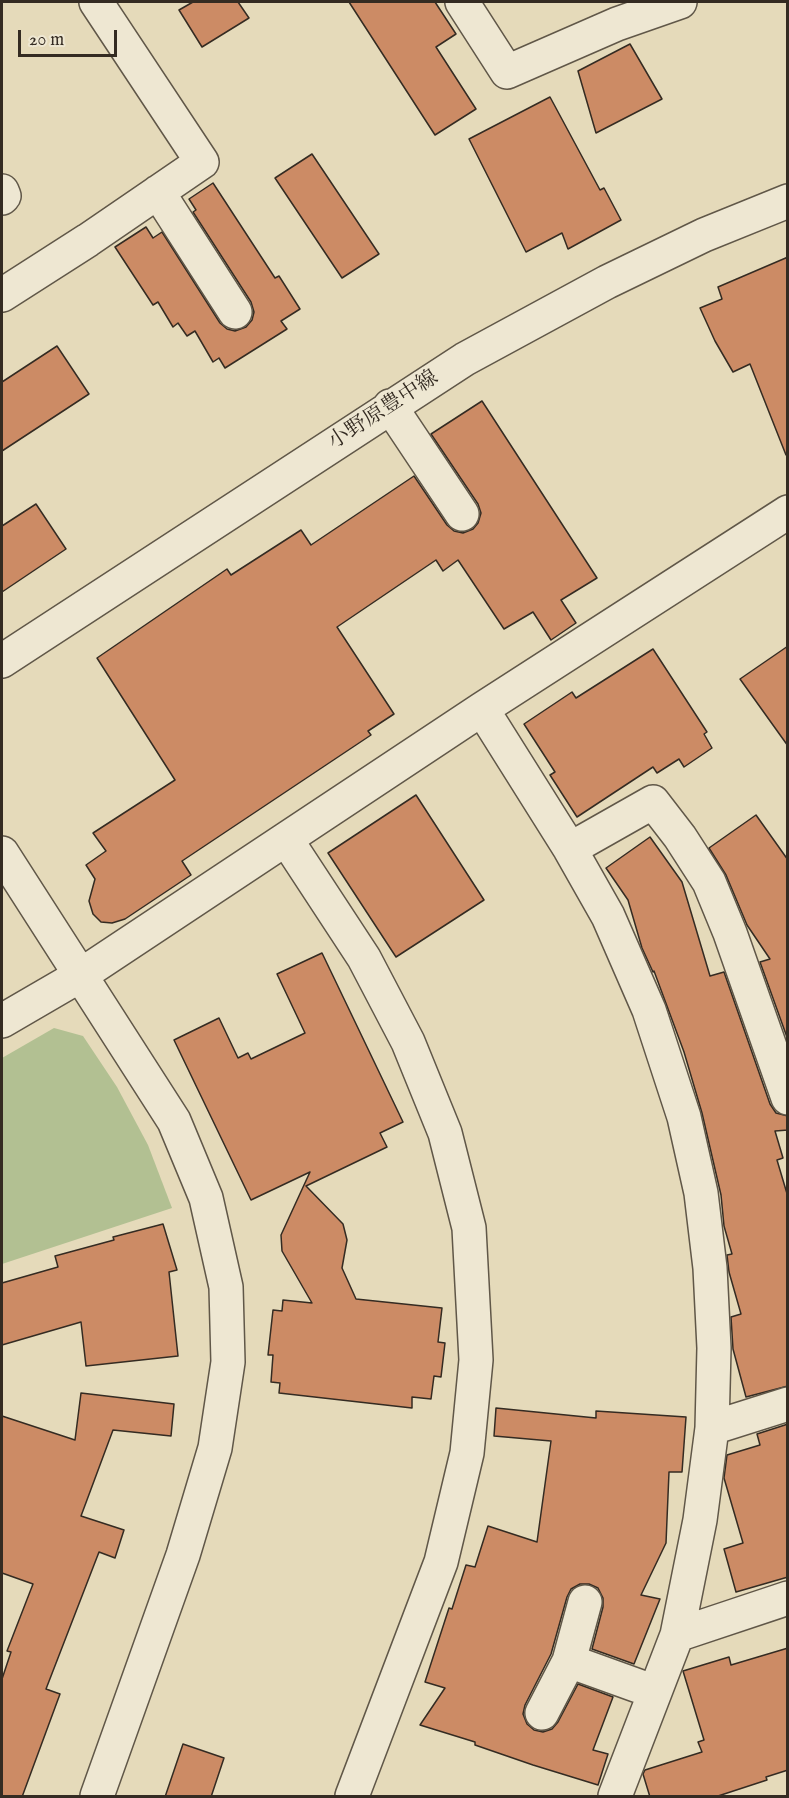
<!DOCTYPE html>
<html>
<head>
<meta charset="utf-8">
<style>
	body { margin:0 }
	#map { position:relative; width:789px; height:1798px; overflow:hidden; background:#e5daba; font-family:"IM FELL English",serif }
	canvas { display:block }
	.frame { position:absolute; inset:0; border:3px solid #342b22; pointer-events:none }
	.scale { position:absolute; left:18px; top:30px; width:99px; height:27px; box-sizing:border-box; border:3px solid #342b22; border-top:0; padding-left:8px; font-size:18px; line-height:21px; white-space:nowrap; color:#342b22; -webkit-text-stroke:4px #eee7d2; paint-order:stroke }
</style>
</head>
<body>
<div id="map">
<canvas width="789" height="1798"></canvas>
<div class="frame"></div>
<div class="scale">20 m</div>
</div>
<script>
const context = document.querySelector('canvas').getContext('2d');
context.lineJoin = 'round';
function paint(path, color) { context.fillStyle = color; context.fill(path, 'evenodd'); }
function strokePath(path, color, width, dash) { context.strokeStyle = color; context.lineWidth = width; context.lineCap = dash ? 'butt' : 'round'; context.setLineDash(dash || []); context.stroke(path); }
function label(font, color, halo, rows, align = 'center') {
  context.font = font + ' "IM FELL English","Noto Serif JP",serif'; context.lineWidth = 4.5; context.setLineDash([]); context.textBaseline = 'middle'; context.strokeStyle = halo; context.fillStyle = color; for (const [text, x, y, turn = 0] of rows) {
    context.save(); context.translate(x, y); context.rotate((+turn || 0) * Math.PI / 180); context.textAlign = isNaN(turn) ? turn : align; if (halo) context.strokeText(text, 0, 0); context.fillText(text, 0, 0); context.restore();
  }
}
paint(new Path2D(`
	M 54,1028 L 83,1036 L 117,1087 L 148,1145 L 172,1208 L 2,1264 L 2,1058 Z`), '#b2c092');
const building = new Path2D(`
	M 193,2 L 238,2 L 249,18 L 202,47 L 179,10 Z
	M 349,2 L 435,2 L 456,34 L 436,47 L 476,109 L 435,135 Z
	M 630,44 L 662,99 L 596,133 L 578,71 Z
	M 550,97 L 600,190 L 604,188 L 621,220 L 568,249 L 562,233 L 526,252 L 469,139 Z
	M 312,154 L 379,254 L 342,278 L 275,178 Z
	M 213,183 L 275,278 L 279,276 L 300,309 L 281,321 L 287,329 L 225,368 L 219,358 L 213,362 L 195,331 L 187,336 L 178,323 L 173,327 L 158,302 L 153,305 L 115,247 L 146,227 L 153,238 L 162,232 L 220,323 L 227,329 L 235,331 L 246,327 L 252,320 L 254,312 L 251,302 L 193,212 L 196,210 L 189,199 Z
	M 788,257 L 788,455 L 786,455 L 750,364 L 733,372 L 715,341 L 700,308 L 722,299 L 718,287 Z
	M 57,346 L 89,394 L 2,451 L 2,382 Z
	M 482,401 L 597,578 L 561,600 L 576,623 L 551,640 L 533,612 L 504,629 L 458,560 L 443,571 L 436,560 L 337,627 L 394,714 L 368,731 L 371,735 L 182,861 L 191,875 L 125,919 L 112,923 L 101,922 L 93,914 L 89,901 L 95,879 L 86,865 L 106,851 L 93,833 L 175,780 L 97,658 L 227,569 L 231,575 L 301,530 L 311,545 L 414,476 L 447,525 L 454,531 L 463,533 L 473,529 L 478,523 L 481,513 L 478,504 L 431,434 Z
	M 36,504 L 66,549 L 2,592 L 2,526 Z
	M 788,646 L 788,746 L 740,679 Z
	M 653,649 L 707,732 L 704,734 L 712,748 L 684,767 L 679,759 L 657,773 L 653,767 L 577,817 L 550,775 L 555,772 L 524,724 L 572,692 L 576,698 Z
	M 416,795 L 484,900 L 396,957 L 328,853 Z
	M 756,815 L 788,860 L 788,1040 L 760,962 L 770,959 L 747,925 L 726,875 L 709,848 Z
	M 650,837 L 682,882 L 710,976 L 724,972 L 770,1104 L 776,1113 L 788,1116 L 788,1130 L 775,1131 L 783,1158 L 777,1160 L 788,1197 L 788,1386 L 746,1397 L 733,1349 L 731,1317 L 741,1314 L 729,1272 L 727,1255 L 732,1254 L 724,1226 L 721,1195 L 702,1113 L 684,1052 L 654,971 L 653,972 L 642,948 L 628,900 L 606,868 Z
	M 322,953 L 403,1122 L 380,1133 L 387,1147 L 306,1186 L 343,1224 L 347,1240 L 342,1268 L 356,1299 L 442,1308 L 438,1342 L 445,1343 L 441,1377 L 434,1376 L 431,1399 L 412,1397 L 412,1408 L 279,1393 L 280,1383 L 271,1382 L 273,1355 L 268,1355 L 273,1310 L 282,1311 L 283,1300 L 312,1303 L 282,1251 L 281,1235 L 310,1172 L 251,1200 L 174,1040 L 219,1018 L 238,1058 L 248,1053 L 251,1059 L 305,1033 L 277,974 Z
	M 163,1224 L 177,1270 L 169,1272 L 178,1356 L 86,1366 L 81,1322 L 2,1345 L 2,1283 L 58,1267 L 55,1256 L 114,1240 L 113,1237 Z
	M 81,1393 L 174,1404 L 171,1436 L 113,1430 L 81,1516 L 124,1530 L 115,1558 L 99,1552 L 46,1689 L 60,1694 L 22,1797 L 2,1797 L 2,1679 L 11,1652 L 7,1651 L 33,1584 L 2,1573 L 2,1416 L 75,1440 Z
	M 496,1408 L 596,1418 L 596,1411 L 686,1417 L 682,1472 L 669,1472 L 666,1543 L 641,1595 L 660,1599 L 634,1664 L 592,1649 L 603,1607 L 603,1598 L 598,1588 L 589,1584 L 580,1584 L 571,1589 L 567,1597 L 551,1654 L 525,1705 L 523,1714 L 527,1724 L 534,1730 L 543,1732 L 552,1729 L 558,1722 L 578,1684 L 613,1697 L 593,1750 L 608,1754 L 598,1785 L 533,1765 L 475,1745 L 475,1742 L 420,1725 L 445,1688 L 425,1682 L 449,1608 L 452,1609 L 466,1565 L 475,1567 L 488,1526 L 537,1542 L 551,1441 L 494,1436 Z
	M 788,1424 L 788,1577 L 736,1592 L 724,1549 L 743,1543 L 724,1478 L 727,1455 L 760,1445 L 757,1434 Z
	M 788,1648 L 788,1770 L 766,1777 L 767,1780 L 715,1797 L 650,1797 L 643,1774 L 645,1770 L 702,1752 L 698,1742 L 704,1740 L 683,1671 L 729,1657 L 731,1665 Z
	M 183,1744 L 224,1758 L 211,1797 L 165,1797 Z`);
paint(building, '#cc8b65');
strokePath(building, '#342b22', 1.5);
const minor = new Path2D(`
	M 462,2 L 507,72 L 617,24 L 680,2
	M 2,191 L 4,196 L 2,198
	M 158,192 L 235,312
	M 2,295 L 88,240 L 202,162 L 96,2
	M 390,406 L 462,514
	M 2,661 L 465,359 L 607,282 L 704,235 L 788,201
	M 482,709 L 570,849 L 608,916 L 649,1010 L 684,1117 L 701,1193 L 710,1268 L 714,1348 L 712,1428 L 700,1520 L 677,1635 L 615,1796
	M 286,839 L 364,958 L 408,1042 L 445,1133 L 469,1228 L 476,1360 L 467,1453 L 441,1562 L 352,1796
	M 570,849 L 653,802 L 680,837 L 709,882 L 730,933 L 788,1098
	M 2,853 L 174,1121 L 206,1198 L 226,1287 L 228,1362 L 215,1448 L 183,1555 L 97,1796
	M 2,1021 L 81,975 L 482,709 L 788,512
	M 712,1428 L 788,1404
	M 677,1635 L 788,1598
	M 569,1661 L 655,1692
	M 542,1713 L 569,1661 L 585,1602`);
strokePath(minor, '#605748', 36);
strokePath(minor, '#eee7d2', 33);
label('21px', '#342b22', '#eee7d2', [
	["小野原豊中線",384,411,-33]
]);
</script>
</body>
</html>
